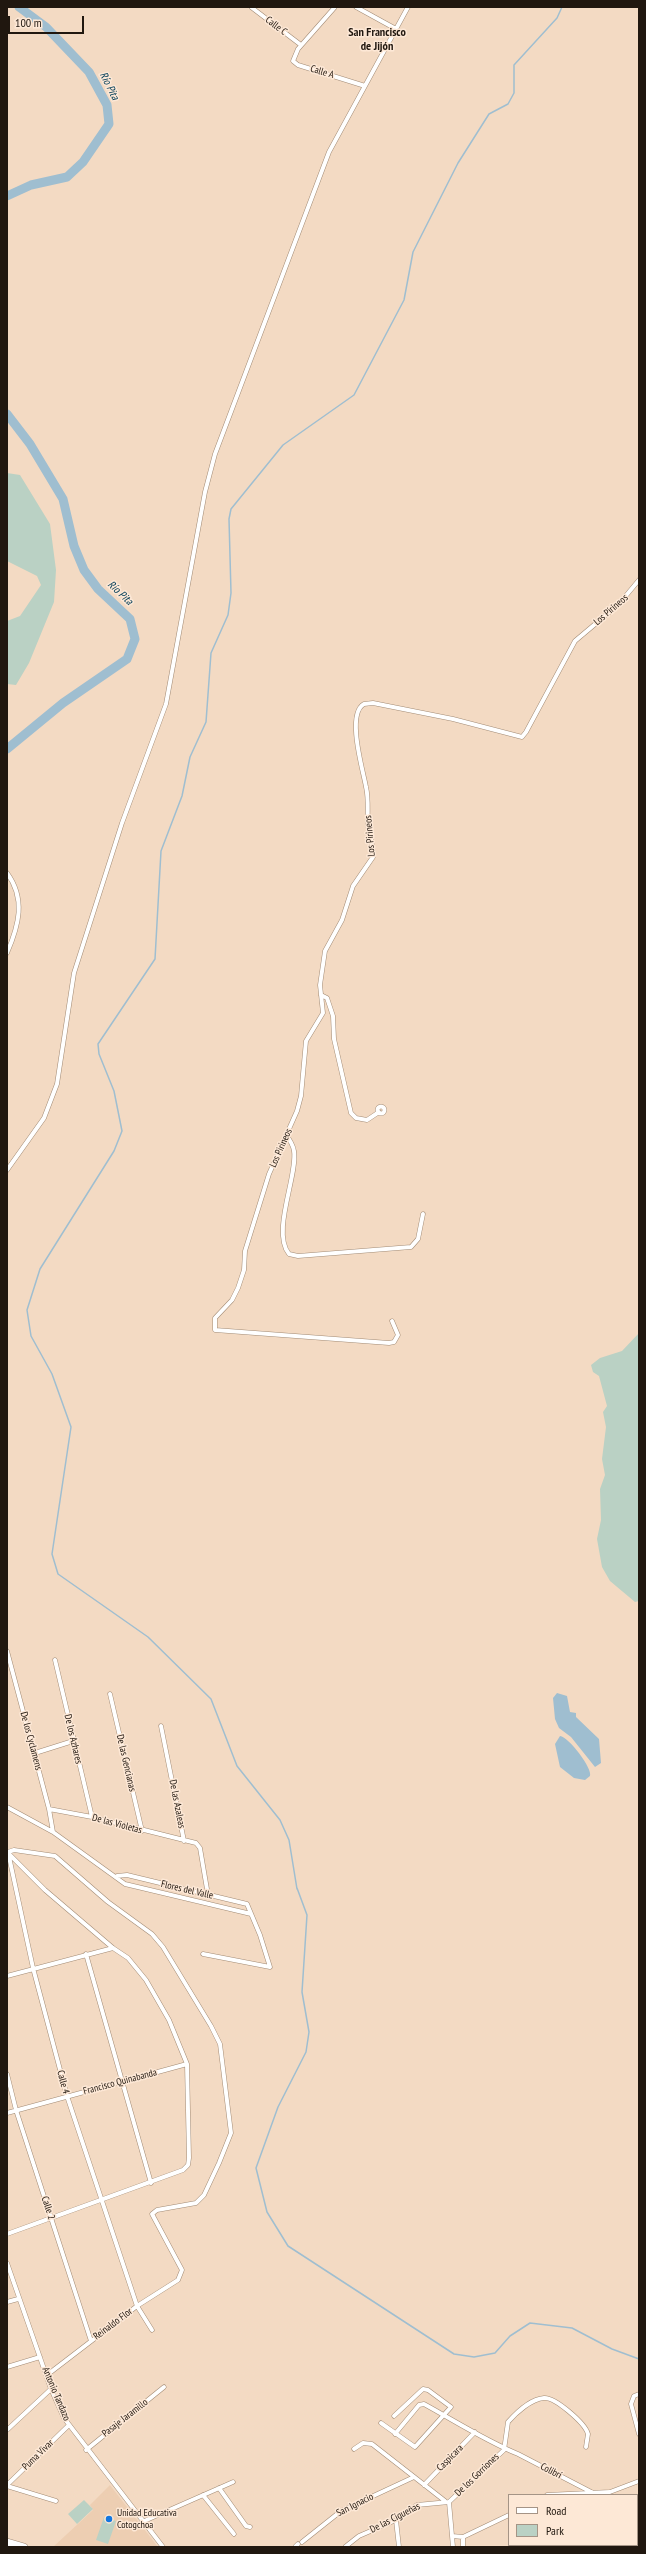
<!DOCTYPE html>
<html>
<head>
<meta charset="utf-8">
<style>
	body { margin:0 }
	#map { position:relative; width:646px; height:2554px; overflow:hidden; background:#f3dac3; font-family:"PT Sans Narrow",sans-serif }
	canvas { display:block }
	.frame { position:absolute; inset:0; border:8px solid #20170f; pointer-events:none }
	.legend { position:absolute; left:508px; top:2494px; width:130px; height:52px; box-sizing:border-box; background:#fde8d6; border:1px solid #a59486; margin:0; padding:5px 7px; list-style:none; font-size:12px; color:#20170f }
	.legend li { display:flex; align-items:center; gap:8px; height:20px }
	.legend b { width:20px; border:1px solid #a59486 }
	.scale { position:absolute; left:8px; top:16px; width:76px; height:18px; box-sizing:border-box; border:2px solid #20170f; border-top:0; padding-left:5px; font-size:12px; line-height:14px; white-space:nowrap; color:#20170f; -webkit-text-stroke:3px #fde8d6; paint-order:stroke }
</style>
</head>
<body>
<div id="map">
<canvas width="646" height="2554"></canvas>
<div class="frame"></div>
<ul class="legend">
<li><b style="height:5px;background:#fff"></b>Road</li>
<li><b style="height:11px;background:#bad1c4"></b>Park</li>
</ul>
<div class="scale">100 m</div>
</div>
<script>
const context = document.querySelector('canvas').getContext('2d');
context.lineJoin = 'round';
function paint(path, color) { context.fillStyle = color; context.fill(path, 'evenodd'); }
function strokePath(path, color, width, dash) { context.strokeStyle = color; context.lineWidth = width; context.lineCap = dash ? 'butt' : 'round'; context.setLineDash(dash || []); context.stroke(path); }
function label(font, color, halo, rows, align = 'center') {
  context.font = font + ' "PT Sans Narrow",sans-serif'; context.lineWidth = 3; context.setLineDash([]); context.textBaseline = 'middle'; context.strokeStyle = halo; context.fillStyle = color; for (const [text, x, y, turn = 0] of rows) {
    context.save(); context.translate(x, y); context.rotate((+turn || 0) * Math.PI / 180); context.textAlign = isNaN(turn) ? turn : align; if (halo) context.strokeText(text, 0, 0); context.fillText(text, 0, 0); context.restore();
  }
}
paint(new Path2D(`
	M 110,2485 L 158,2547 L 53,2547 L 93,2510 L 90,2505 Z`), '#edceb2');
paint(new Path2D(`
	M 7,473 L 20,475 L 50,524 L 56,570 L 54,602 L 29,663 L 16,685 L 7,684 L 7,621 L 20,616 L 41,585 L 37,576 L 7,561 Z
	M 639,1333 L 639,1601 L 635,1602 L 610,1581 L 602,1567 L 597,1539 L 601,1520 L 600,1489 L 605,1475 L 602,1459 L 606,1427 L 603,1412 L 607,1406 L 599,1376 L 593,1372 L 591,1365 L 600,1358 L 622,1351 Z
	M 84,2500 L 93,2509 L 77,2524 L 68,2514 Z
	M 104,2517 L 116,2521 L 108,2544 L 96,2540 Z`), '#bad1c4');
paint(new Path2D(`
	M 557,1693 L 567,1696 L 570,1712 L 576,1713 L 576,1717 L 599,1739 L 601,1763 L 595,1767 L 571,1737 L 559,1728 L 555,1719 L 553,1698 Z
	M 560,1736 C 569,1737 593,1769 590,1776 L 585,1780 L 574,1778 L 560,1767 L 555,1744 Z`), '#9fbed0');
strokePath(new Path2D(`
	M 21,10 L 23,7
	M 297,1888 L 307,1915 L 302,1992 L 309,2032 L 306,2052 L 278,2107 L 256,2168 L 267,2212 L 288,2246 L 454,2354 L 474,2357 L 495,2353 L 510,2336 L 530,2323 L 572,2328 L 612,2349 L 639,2359
	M 297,1889 L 289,1840 L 280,1820 L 237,1766 L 211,1699 L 148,1637 L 58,1574 L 52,1554 L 71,1427 L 52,1374 L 31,1336 L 27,1310 L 40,1269 L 114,1151 L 122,1131 L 114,1091 L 99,1054 L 98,1044 L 155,959 L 161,851 L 182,796 L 190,757 L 206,722 L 211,653 L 228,615 L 231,593 L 229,519 L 231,509 L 283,445 L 354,395 L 404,300 L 413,252 L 458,163 L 489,114 L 508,104 L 514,93 L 514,65 L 557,18 L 562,7`), '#9fbed0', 1.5);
strokePath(new Path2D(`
	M 7,196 L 31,185 L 67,177 L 83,162 L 109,124 L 107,105 L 89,72 L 46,27 L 19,7
	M 7,414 L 30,444 L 63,499 L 74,546 L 84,570 L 98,589 L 130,619 L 135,639 L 127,659 L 63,703 L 7,749`), '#9fbed0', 9);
const street = new Path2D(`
	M 251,7 L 301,45
	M 335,7 L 298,49 L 293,61 L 298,65 L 365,86
	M 356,7 L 396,29
	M 7,873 C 26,899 19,925 7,953
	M 321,995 L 327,998 L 333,1016 L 334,1039 L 351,1113 L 356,1118 L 367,1120 L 379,1112
	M377.5 1110a3.5 3.5 0 1 1 7 0a3.5 3.5 0 1 1-7 0Z
	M 286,1135 C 290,1140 293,1145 294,1151 C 298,1175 271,1232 289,1254 L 298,1256 L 411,1247 L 418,1239 L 423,1214
	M 7,1170 L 44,1118 L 57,1084 L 74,973 L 122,823 L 166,704 L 205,492 L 215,454 L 329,152 L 408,7
	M 392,1321 L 398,1335 L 394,1342 L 389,1343 L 215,1330 L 215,1318 L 232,1300 L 238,1288 L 244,1270 L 245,1251 L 269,1174 L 297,1111 L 301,1096 L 306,1041 L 323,1013 L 320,985 L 325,951 L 342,920 L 353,886 L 373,857 C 374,847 369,835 368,824 C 367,812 369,799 366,787 C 363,770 346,714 364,704 L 373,703 L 453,719 L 522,737 L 526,732 L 575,641 L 619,604 L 639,580
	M 7,1651 L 49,1809 L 53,1832
	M 55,1660 L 92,1817
	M 110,1694 L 142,1831
	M 161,1726 L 184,1841
	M 35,1753 L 73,1741
	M 7,1807 L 53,1832 L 125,1884 L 251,1914
	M 49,1809 L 92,1817 L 196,1843 L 200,1848 L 208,1895
	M 117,1876 L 127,1875 L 247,1904 L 260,1935 L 270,1967 L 203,1954
	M 86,1954 L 151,2183
	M 7,1976 L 113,1948
	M 7,2074 L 16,2110 L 91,2341
	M 7,2113 L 187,2064
	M 7,2234 L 183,2170 L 188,2165 L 189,2158 L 187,2064 L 169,2020 L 146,1980 L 128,1958 L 113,1948 L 45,1890 L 8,1853
	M 7,2263 L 51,2389 L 64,2418 L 163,2547
	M 7,2302 L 18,2299
	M 7,2367 L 40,2357
	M 47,2375 L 137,2306 L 178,2280 L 182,2270 L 152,2214 L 157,2210 L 196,2203 L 204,2195 L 219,2163 L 231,2133 L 220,2044 L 211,2026 L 163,1947 L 152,1934 L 108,1902 L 55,1856 L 14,1850 L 8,1852 L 33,1968 L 67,2096 L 137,2306 L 152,2330
	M 639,2394 L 634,2396 L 631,2404 L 639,2434
	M 381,2423 L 415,2447 L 451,2407 L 428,2390 L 423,2389 L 394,2416
	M 7,2430 L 51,2389
	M 395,2434 L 419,2405 L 424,2404 C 455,2421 486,2441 518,2454 L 597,2495
	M 354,2449 L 363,2443 L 372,2444 L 445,2501
	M 86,2450 L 164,2387
	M 7,2485 L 69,2425
	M 424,2485 L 475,2432
	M 7,2486 L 56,2501
	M 219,2488 L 246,2526 L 250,2527
	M 203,2495 L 234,2534
	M 547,2495 L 610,2492 L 639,2481
	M 449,2502 L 504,2450 L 508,2422 C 516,2413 531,2399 544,2398 C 555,2397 585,2423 588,2434 L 586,2447
	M 449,2502 L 453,2547
	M 637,2514 L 639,2515
	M 396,2520 L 399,2547
	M 142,2522 L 233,2482
	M 452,2536 L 463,2537 L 509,2515
	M 463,2537 L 463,2547
	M 302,2542 L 341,2511 L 414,2477
	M 515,2545 L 516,2547
	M 581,2545 L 586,2547 L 639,2545
	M 295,2547 L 298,2544
	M 345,2547 L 359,2536 L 396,2520 L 417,2505 L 449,2502`);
const highway = new Path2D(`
	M 7,2542 L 24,2547`);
strokePath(street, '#a28b75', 5);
strokePath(highway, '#a28b75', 8);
strokePath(street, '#fff', 4);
strokePath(highway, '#fff', 7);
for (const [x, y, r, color] of [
	[109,2519,4,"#1477e0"]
]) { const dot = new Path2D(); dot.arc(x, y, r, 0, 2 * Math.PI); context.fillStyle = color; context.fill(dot); strokePath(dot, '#fde8d6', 1.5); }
label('10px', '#20170f', '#fde8d6', [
	["Calle C",276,26,37],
	["Calle A",322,72,17],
	["Los Pirineos",611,610,-41],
	["Los Pirineos",370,836,-95],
	["Los Pirineos",281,1148,-66],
	["De los Azhares",73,1739,77],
	["De los Cyclamens",31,1741,75],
	["De las Gencianas",126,1763,77],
	["De las Azaleas",177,1804,79],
	["De las Violetas",117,1824,15],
	["Flores del Valle",187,1890,13],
	["Calle 4",63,2082,75],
	["Francisco Quinabanda",120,2082,-15],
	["Calle 2",48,2208,72],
	["Reinaldo Flor",113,2324,-37],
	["Antonio Tandazo",56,2394,67],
	["Pasaje Jaramillo",125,2418,-38],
	["Puma Vivar",38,2455,-44],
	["Caspicara",450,2458,-45],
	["Colibrí",551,2471,27],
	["De los Gorriones",477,2475,-44],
	["San Ignacio",355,2505,-27],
	["De las Cigueñas",395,2518,-27]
]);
label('10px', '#20170f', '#fde8d6', [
	["Unidad Educativa",117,2513],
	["Cotogchoa",117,2525]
], 'left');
label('italic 11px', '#003c57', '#fde8d6', [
	["Río Pita",109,86,63],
	["Río Pita",120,593,43]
]);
label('bold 12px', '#20170f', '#fde8d6', [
	["San Francisco",377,33],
	["de Jijón",377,47]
]);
</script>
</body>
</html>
